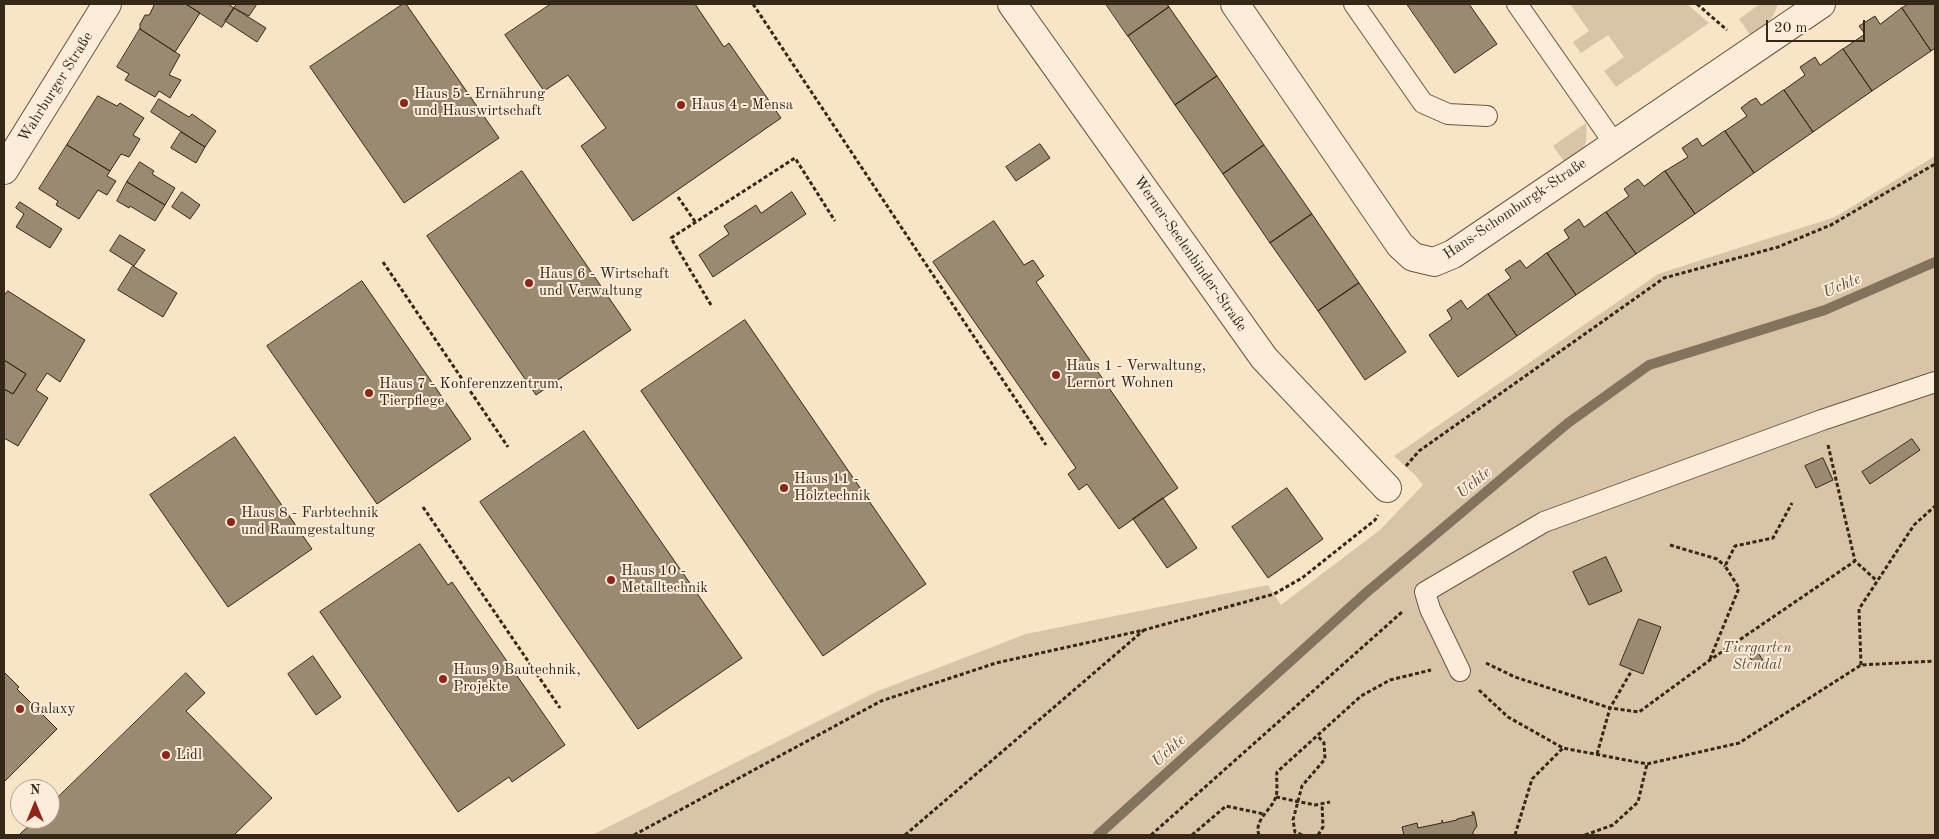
<!DOCTYPE html>
<html>
<head>
<meta charset="utf-8">
<style>
	body { margin:0 }
	#map { position:relative; width:1939px; height:839px; overflow:hidden; background:#fae4c6; font-family:"Old Standard TT",serif }
	canvas { display:block }
	.frame { position:absolute; inset:0; border:5px solid #352816; pointer-events:none }
	.north { position:absolute; left:10px; top:779px; width:50px; height:50px; box-sizing:border-box; background:#fcedda; border:1px solid #ac9e8c; border-radius:50%; rotate:0deg; font-size:14px; font-weight:700; line-height:20px; text-align:center; color:#352816 }
	.north::after { content:''; display:block; margin:auto; width:18px; height:22px; background:#8f2418; clip-path:polygon(50% 0,100% 100%,50% 72%,0 100%) }
	.scale { position:absolute; left:1766px; top:20px; width:99px; height:22px; box-sizing:border-box; border:2px solid #352816; border-top:0; padding-left:6px; font-size:15px; line-height:18px; white-space:nowrap; color:#352816; -webkit-text-stroke:4px #fcedda; paint-order:stroke }
</style>
</head>
<body>
<div id="map">
<canvas width="1939" height="839"></canvas>
<div class="frame"></div>
<div class="north">N</div>
<div class="scale">20 m</div>
</div>
<script>
const context = document.querySelector('canvas').getContext('2d');
context.lineJoin = 'round';
function paint(path, color) { context.fillStyle = color; context.fill(path, 'evenodd'); }
function strokePath(path, color, width, dash) { context.strokeStyle = color; context.lineWidth = width; context.lineCap = dash ? 'butt' : 'round'; context.setLineDash(dash || []); context.stroke(path); }
function label(font, color, halo, rows, align = 'center') {
  context.font = font + ' "Old Standard TT",serif'; context.lineWidth = 4; context.setLineDash([]); context.textBaseline = 'middle'; context.strokeStyle = halo; context.fillStyle = color; for (const [text, x, y, turn = 0] of rows) {
    context.save(); context.translate(x, y); context.rotate((+turn || 0) * Math.PI / 180); context.textAlign = isNaN(turn) ? turn : align; if (halo) context.strokeText(text, 0, 0); context.fillText(text, 0, 0); context.restore();
  }
}
paint(new Path2D(`
	M 1570,4 L 1687,4 L 1709,23 L 1616,87 L 1604,71 L 1624,57 L 1608,35 L 1581,53 L 1573,42 L 1589,31 Z
	M 1760,4 L 1778,4 C 1773,20 1765,27 1751,36 L 1739,19 Z
	M 1586,123 C 1588,149 1585,150 1565,163 L 1553,146 Z
	M 1935,156 L 1935,835 L 592,835 L 878,691 L 1026,634 L 1268,585 L 1281,605 L 1380,530 L 1423,485 L 1415,475 L 1394,456 L 1658,274 L 1835,217 Z`), '#d9c4a8');
strokePath(new Path2D(`
	M 1098,835 L 1367,592 L 1568,423 L 1649,365 L 1825,310 L 1935,262`), '#83725c', 10);
const building = new Path2D(`
	M 155,4 L 186,4 L 200,13 L 175,52 L 140,29 L 140,24 L 145,15 L 149,15 Z
	M 186,4 L 228,4 L 234,8 L 222,27 Z
	M 237,4 L 257,4 L 249,16 L 234,8 Z
	M 403,4 L 406,4 L 499,138 L 404,203 L 310,67 Z
	M 551,4 L 695,4 L 724,47 L 729,43 L 781,118 L 633,221 L 581,146 L 606,128 L 568,75 L 544,91 L 505,35 Z
	M 1106,4 L 1167,4 L 1169,7 L 1128,36 Z
	M 1407,4 L 1469,4 L 1497,44 L 1455,73 Z
	M 1909,4 L 1935,4 L 1935,48 L 1931,51 L 1902,8 Z
	M 1169,7 L 1217,76 L 1175,105 L 1128,36 Z
	M 234,8 L 266,28 L 257,42 L 225,21 Z
	M 1902,8 L 1931,51 L 1872,91 L 1843,49 L 1865,34 L 1859,26 L 1875,16 L 1880,24 Z
	M 140,29 L 180,55 L 169,75 L 181,80 L 170,98 L 159,91 L 155,97 L 125,80 L 129,74 L 117,67 Z
	M 1843,49 L 1872,91 L 1813,132 L 1784,90 L 1805,75 L 1800,67 L 1815,57 L 1820,65 Z
	M 1217,76 L 1264,145 L 1223,174 L 1175,105 Z
	M 1784,90 L 1813,132 L 1754,173 L 1725,131 L 1747,116 L 1741,108 L 1750,101 L 1756,98 L 1761,105 Z
	M 98,96 L 117,106 L 120,103 L 144,118 L 133,135 L 140,139 L 129,157 L 121,154 L 110,171 L 67,145 Z
	M 159,99 L 189,117 L 192,114 L 216,131 L 205,147 L 151,112 Z
	M 1725,131 L 1754,173 L 1695,214 L 1665,171 L 1688,157 L 1682,148 L 1697,138 L 1702,146 Z
	M 181,132 L 205,147 L 196,163 L 171,148 Z
	M 1040,144 L 1050,158 L 1016,181 L 1006,167 Z
	M 67,145 L 110,171 L 107,176 L 116,181 L 107,195 L 98,190 L 79,219 L 56,205 L 58,201 L 39,189 Z
	M 1264,145 L 1312,214 L 1270,243 L 1223,174 Z
	M 140,162 L 154,171 L 152,174 L 175,188 L 165,205 L 127,182 Z
	M 522,171 L 631,330 L 536,395 L 427,236 Z
	M 1665,171 L 1695,214 L 1636,254 L 1606,212 L 1629,196 L 1624,189 L 1632,183 L 1638,179 L 1644,186 Z
	M 127,182 L 165,205 L 155,221 L 130,206 L 129,208 L 117,201 Z
	M 182,192 L 200,205 L 190,219 L 172,207 Z
	M 792,192 L 806,214 L 713,277 L 699,255 L 729,234 L 724,226 L 756,205 L 761,213 Z
	M 20,202 L 62,229 L 50,248 L 16,227 L 24,214 L 16,208 Z
	M 1606,212 L 1636,254 L 1576,295 L 1547,253 L 1569,238 L 1564,230 L 1579,219 L 1584,227 Z
	M 1312,214 L 1359,283 L 1318,311 L 1270,243 Z
	M 994,221 L 1024,265 L 1033,260 L 1044,276 L 1036,282 L 1178,488 L 1119,529 L 1087,484 L 1079,490 L 1068,474 L 1076,468 L 933,262 Z
	M 120,235 L 145,250 L 134,266 L 110,251 Z
	M 1547,253 L 1576,295 L 1517,336 L 1488,294 L 1511,278 L 1505,270 L 1520,260 L 1526,268 Z
	M 133,266 L 177,293 L 163,317 L 118,290 Z
	M 362,281 L 471,439 L 377,504 L 267,346 Z
	M 1359,283 L 1406,352 L 1365,380 L 1318,311 Z
	M 8,291 L 85,340 L 60,382 L 47,373 L 36,390 L 48,398 L 18,446 L 4,438 L 4,389 L 13,394 L 26,374 L 4,360 L 4,296 Z
	M 1488,294 L 1517,336 L 1458,377 L 1429,335 L 1452,319 L 1447,310 L 1461,300 L 1467,309 Z
	M 745,320 L 926,584 L 823,656 L 641,391 Z
	M 4,360 L 26,374 L 13,394 L 4,389 Z
	M 584,431 L 742,658 L 638,729 L 480,502 Z
	M 235,437 L 312,549 L 228,607 L 150,495 Z
	M 1912,439 L 1920,450 L 1870,484 L 1862,472 Z
	M 1823,458 L 1833,480 L 1816,488 L 1805,466 Z
	M 1287,488 L 1323,539 L 1268,578 L 1232,527 Z
	M 1163,498 L 1197,548 L 1167,568 L 1133,519 Z
	M 420,544 L 448,585 L 452,582 L 565,745 L 512,782 L 509,777 L 458,812 L 320,612 Z
	M 1606,557 L 1622,591 L 1589,605 L 1573,572 Z
	M 1639,619 L 1661,627 L 1643,674 L 1620,665 Z
	M 1757,651 L 1764,662 L 1756,667 L 1749,656 Z
	M 313,656 L 341,697 L 316,715 L 288,674 Z
	M 4,672 L 19,687 L 17,689 L 57,729 L 4,782 Z
	M 186,673 L 205,693 L 186,711 L 272,798 L 234,835 L 19,835 L 36,819 L 50,819 L 50,805 Z
	M 1472,812 L 1474,812 L 1477,826 L 1473,832 L 1473,835 L 1404,835 L 1402,827 L 1417,823 L 1418,828 L 1442,823 L 1442,820 L 1443,823 L 1457,820 L 1457,819 L 1473,815 Z`);
paint(building, '#9b8a72');
strokePath(building, '#352816', 1);
const service = new Path2D(`
	M 1354,4 L 1423,103 L 1448,114 L 1487,116
	M 1517,4 L 1614,143
	M 1460,671 L 1430,609 L 1425,592 L 1544,522 L 1822,420 L 1935,382`);
const minor = new Path2D(`
	M 1012,4 L 1264,358 L 1387,488
	M 1235,4 L 1400,245 L 1413,257 L 1434,262 L 1453,254 L 1821,4
	M 4,170 L 107,4`);
strokePath(service, '#665742', 22);
strokePath(minor, '#665742', 30);
strokePath(new Path2D(`
	M 753,4 L 1046,445
	M 1697,4 L 1727,30
	M 678,197 L 696,223
	M 383,262 L 508,447
	M 711,305 L 671,238 L 795,158 L 835,221
	M 1828,445 L 1855,561
	M 1406,466 L 1419,451 L 1664,278 L 1778,247 L 1831,225 L 1935,164
	M 423,507 L 560,708
	M 1670,545 L 1717,559 L 1725,566
	M 1710,659 L 1739,588 L 1725,566 L 1735,546 L 1773,538 L 1792,503
	M 1486,663 L 1515,677 L 1610,708 L 1632,670
	M 1861,665 L 1859,609 L 1914,525 L 1935,506
	M 1479,690 L 1508,717 L 1563,748 L 1647,764 L 1739,743 L 1861,665 L 1935,661
	M 1597,754 L 1610,708 L 1639,712 L 1710,660 L 1855,561 L 1877,581
	M 1276,797 L 1315,805 L 1330,802
	M 634,835 L 881,701 L 996,663 L 1144,630 L 1274,594 L 1302,578 L 1375,520 L 1378,515
	M 905,835 L 1144,630
	M 1151,835 L 1402,612
	M 1192,835 L 1226,806 L 1264,814
	M 1259,835 C 1253,820 1273,809 1276,796 C 1278,790 1276,780 1277,772 L 1361,696 L 1390,680 L 1431,670
	M 1302,835 L 1295,832 L 1293,820 L 1302,786 L 1325,759 L 1324,743 L 1317,735
	M 1318,835 L 1323,827 L 1322,803
	M 1515,835 L 1532,779 L 1563,748
	M 1585,835 L 1613,825 L 1638,802 L 1647,764`), '#352816', 3, [4, 2.5]);
strokePath(service, '#fcedda', 20);
strokePath(minor, '#fcedda', 28);
for (const [x, y, r, color] of [
	[404,103,5,"#8f2418"],
	[681,105,5,"#8f2418"],
	[529,283,5,"#8f2418"],
	[1056,375,5,"#8f2418"],
	[369,393,5,"#8f2418"],
	[784,488,5,"#8f2418"],
	[231,522,5,"#8f2418"],
	[611,580,5,"#8f2418"],
	[443,679,5,"#8f2418"],
	[20,709,5,"#8f2418"],
	[166,755,5,"#8f2418"]
]) { const dot = new Path2D(); dot.arc(x, y, r, 0, 2 * Math.PI); context.fillStyle = color; context.fill(dot); strokePath(dot, '#fcedda', 2); }
label('15px', '#352816', '#fcedda', [
	["Wahrburger Straße",56,87,-58],
	["Hans-Schomburgk-Straße",1515,209,-34],
	["Werner-Seelenbinder-Straße",1190,254,55]
]);
label('15px', '#352816', '#fcedda', [
	["Haus 5 - Ernährung",414,94],
	["und Hauswirtschaft",414,111],
	["Haus 4 - Mensa",691,105],
	["Haus 6 - Wirtschaft",539,274],
	["und Verwaltung",539,291],
	["Haus 1 - Verwaltung,",1066,366],
	["Lernort Wohnen",1066,383],
	["Haus 7 - Konferenzzentrum,",379,384],
	["Tierpflege",379,401],
	["Haus 11 -",794,479],
	["Holztechnik",794,496],
	["Haus 8 - Farbtechnik",241,513],
	["und Raumgestaltung",241,530],
	["Haus 10 -",621,571],
	["Metalltechnik",621,588],
	["Haus 9 Bautechnik,",453,670],
	["Projekte",453,687],
	["Galaxy",30,709],
	["Lidl",176,755]
], 'left');
label('italic 15px', '#5e4f3a', '#fcedda', [
	["Tiergarten",1757,648],
	["Stendal",1757,665]
]);
label('italic 16px', '#5c4d39', '#fcedda', [
	["Uchte",1842,286,-23],
	["Uchte",1474,483,-40],
	["Uchte",1169,751,-42]
]);
</script>
</body>
</html>
